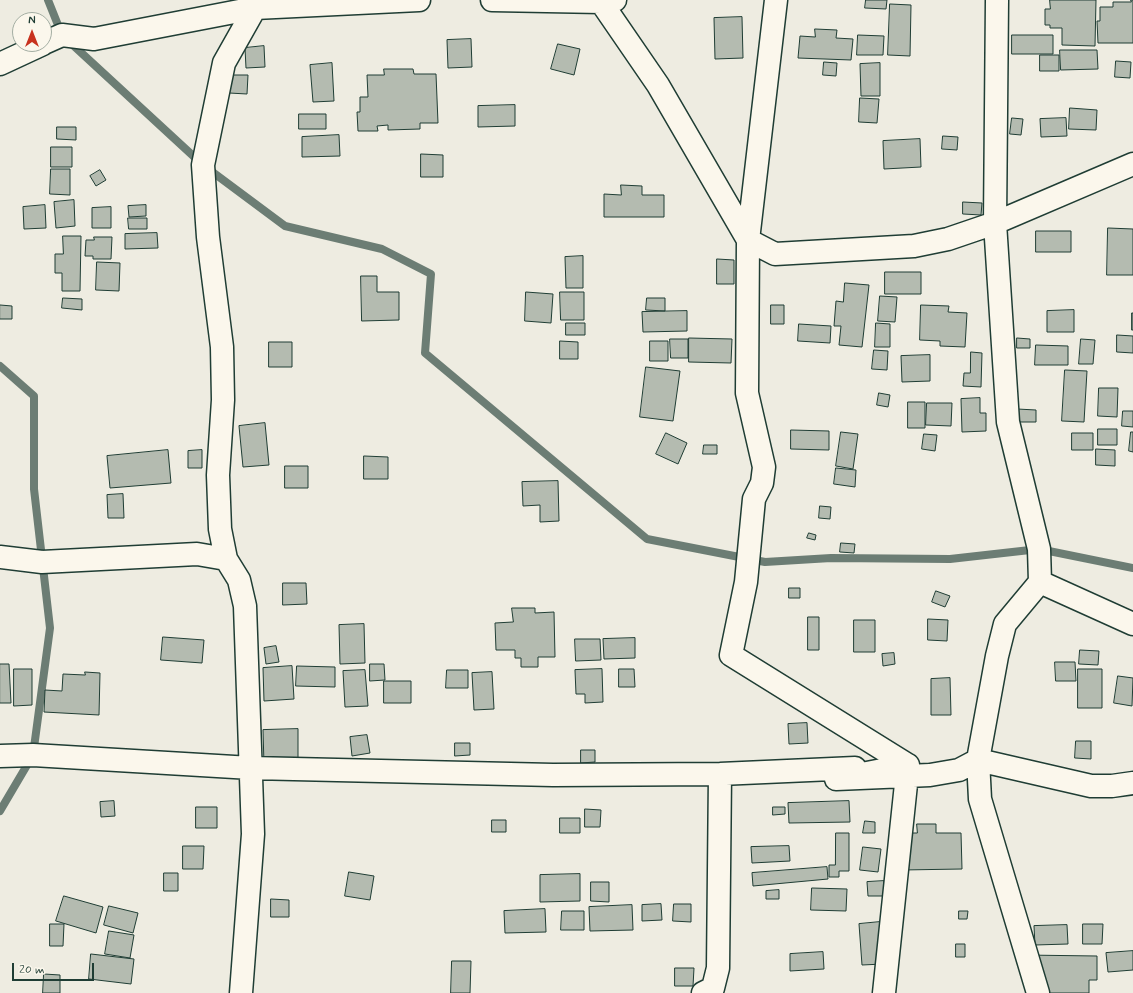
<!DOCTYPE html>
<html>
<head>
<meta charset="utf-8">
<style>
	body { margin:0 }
	#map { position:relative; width:1133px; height:993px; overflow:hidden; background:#eeece1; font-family:Mynerve,sans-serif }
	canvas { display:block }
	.north { position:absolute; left:12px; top:12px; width:40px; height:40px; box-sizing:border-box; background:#fbf7ec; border:1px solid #a3ada2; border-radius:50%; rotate:0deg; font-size:11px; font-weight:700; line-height:16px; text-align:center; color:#1f3d34 }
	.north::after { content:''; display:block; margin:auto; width:14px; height:18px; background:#c8321e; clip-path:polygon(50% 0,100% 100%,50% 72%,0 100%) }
	.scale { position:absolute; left:12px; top:963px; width:82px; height:18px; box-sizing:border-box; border:2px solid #1f3d34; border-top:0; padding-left:5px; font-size:12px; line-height:14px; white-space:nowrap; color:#1f3d34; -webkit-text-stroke:3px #fbf7ec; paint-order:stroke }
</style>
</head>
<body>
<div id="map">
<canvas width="1133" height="993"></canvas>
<div class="north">N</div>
<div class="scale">20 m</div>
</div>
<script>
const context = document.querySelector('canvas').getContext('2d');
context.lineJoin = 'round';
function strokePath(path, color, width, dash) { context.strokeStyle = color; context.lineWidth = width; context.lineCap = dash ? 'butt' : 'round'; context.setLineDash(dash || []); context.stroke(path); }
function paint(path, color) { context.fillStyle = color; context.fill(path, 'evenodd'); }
strokePath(new Path2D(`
	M 48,0 L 62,35 L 203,165 L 285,226 L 382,249 L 431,274 L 425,353 L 647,539 L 765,562 L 831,558 L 950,559 L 1039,549 L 1133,568
	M 0,366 L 34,396 L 34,489 L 50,628 L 33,755 L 0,811`), '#6c7d74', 8);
const building = new Path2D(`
	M 866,0 L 887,0 L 886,9 L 865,8 Z
	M 1050,0 L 1096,0 L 1095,46 L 1062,45 L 1062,28 L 1050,28 L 1050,25 L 1045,25 L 1045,9 L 1050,9 Z
	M 1131,0 L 1133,0 L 1133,43 L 1098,43 L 1097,21 L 1100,21 L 1100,7 L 1113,7 L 1113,2 L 1131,2 Z
	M 890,4 L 911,5 L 910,56 L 888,55 Z
	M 742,17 L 743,58 L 715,59 L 714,18 Z
	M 815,29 L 837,30 L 836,38 L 853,39 L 851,60 L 798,58 L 800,36 L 815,37 Z
	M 858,35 L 884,36 L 883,55 L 857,55 Z
	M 1012,35 L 1053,35 L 1053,54 L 1012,54 Z
	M 471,39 L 472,67 L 448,68 L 447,40 Z
	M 558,44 L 580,49 L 574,75 L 551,69 Z
	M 264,46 L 265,67 L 246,68 L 245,48 Z
	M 1060,50 L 1097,50 L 1098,69 L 1061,70 Z
	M 1040,55 L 1059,55 L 1059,71 L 1040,71 Z
	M 1116,61 L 1131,62 L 1130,78 L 1115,77 Z
	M 824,62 L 837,63 L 836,76 L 823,75 Z
	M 332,63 L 334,101 L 313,102 L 310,65 Z
	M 880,63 L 880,96 L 861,96 L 860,64 Z
	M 384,69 L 413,69 L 414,74 L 436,74 L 438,123 L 420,123 L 420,129 L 388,130 L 388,125 L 377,126 L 378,131 L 358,131 L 357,112 L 360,112 L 360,97 L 368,97 L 367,75 L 384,75 Z
	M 230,75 L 248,75 L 247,94 L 229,93 Z
	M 860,98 L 879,99 L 877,123 L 859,122 Z
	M 515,105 L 515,126 L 478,127 L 478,106 Z
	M 1070,108 L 1097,110 L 1096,130 L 1069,129 Z
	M 299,114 L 326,114 L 326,129 L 299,129 Z
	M 1012,118 L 1023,119 L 1021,135 L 1010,134 Z
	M 1066,118 L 1067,136 L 1041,137 L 1040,119 Z
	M 57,127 L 76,127 L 76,140 L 57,139 Z
	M 339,135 L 340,156 L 302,157 L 302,137 Z
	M 943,136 L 958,137 L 957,150 L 942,149 Z
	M 920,139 L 921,167 L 884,169 L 883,141 Z
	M 51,147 L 72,147 L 72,167 L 51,167 Z
	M 421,154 L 443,155 L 443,177 L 421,177 Z
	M 51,169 L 70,169 L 70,195 L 50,194 Z
	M 100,170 L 106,180 L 96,186 L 90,176 Z
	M 621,185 L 642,186 L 642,195 L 664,195 L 664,217 L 604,217 L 604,194 L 621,195 Z
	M 74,200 L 75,226 L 56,228 L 54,202 Z
	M 963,202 L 982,203 L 981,215 L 963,214 Z
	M 45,205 L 46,228 L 24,229 L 23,207 Z
	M 146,205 L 146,216 L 129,217 L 128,206 Z
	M 111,207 L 111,228 L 92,228 L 92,208 Z
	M 128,218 L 147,218 L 147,229 L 129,229 Z
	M 1108,228 L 1133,229 L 1133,275 L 1107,275 Z
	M 1036,231 L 1071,231 L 1071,252 L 1036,252 Z
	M 157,233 L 158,248 L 125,249 L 125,234 Z
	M 63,236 L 81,236 L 80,291 L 62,291 L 62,273 L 55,273 L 55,254 L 63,254 Z
	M 94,237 L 112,237 L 111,259 L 93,259 L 93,256 L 85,256 L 86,240 L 94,240 Z
	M 583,256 L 583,288 L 566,288 L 565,257 Z
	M 717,259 L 734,260 L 734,284 L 717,284 Z
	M 97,262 L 120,263 L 119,291 L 96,290 Z
	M 885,272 L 921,272 L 921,294 L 885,294 Z
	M 361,276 L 377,276 L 377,292 L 399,292 L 399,320 L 362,321 Z
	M 845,283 L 869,285 L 862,347 L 839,345 L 841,326 L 834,326 L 836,301 L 843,302 Z
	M 526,292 L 553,294 L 551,323 L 525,321 Z
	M 560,292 L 584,292 L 584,320 L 561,320 Z
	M 880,296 L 897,297 L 895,322 L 878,321 Z
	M 63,298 L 82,299 L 82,310 L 62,308 Z
	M 647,298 L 665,298 L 665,311 L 646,310 Z
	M 0,305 L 12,306 L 12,319 L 0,319 Z
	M 771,305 L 784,305 L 784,324 L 771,324 Z
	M 921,305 L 949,306 L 948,312 L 967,313 L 965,347 L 940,346 L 940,341 L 920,340 Z
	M 1074,310 L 1074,332 L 1047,332 L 1047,311 Z
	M 687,311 L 687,331 L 643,332 L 642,312 Z
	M 1132,313 L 1133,313 L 1133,330 L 1132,330 Z
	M 566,323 L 585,323 L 585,335 L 566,335 Z
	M 876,323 L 890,324 L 890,347 L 875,347 Z
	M 799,324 L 831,326 L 830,343 L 798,341 Z
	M 1117,335 L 1133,336 L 1133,353 L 1117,352 Z
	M 689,338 L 732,339 L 731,363 L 689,362 Z
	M 1017,338 L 1030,339 L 1030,348 L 1017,348 Z
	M 670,339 L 688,339 L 688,358 L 671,358 Z
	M 1081,339 L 1095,340 L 1093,364 L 1079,364 Z
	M 560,341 L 578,342 L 578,359 L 560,359 Z
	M 650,341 L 668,341 L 668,361 L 650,361 Z
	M 269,342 L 292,342 L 292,367 L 269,367 Z
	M 1036,345 L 1068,346 L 1068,365 L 1035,365 Z
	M 874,350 L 888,351 L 887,370 L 872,369 Z
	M 971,352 L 982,353 L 981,387 L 963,386 L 964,373 L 970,373 Z
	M 930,355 L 930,381 L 902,382 L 901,356 Z
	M 646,367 L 680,371 L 673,421 L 640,417 Z
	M 1065,370 L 1087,371 L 1084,422 L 1062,421 Z
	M 1099,388 L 1118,388 L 1117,417 L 1098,416 Z
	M 879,393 L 890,395 L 888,407 L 877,405 Z
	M 980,398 L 980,413 L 986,413 L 986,431 L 962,432 L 961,399 Z
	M 908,402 L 925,402 L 925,428 L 908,428 Z
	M 927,403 L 952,403 L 951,426 L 926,425 Z
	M 1017,409 L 1036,410 L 1036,422 L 1017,422 Z
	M 1123,411 L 1133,411 L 1133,427 L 1122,426 Z
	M 265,423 L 269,465 L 243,467 L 239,426 Z
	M 1098,429 L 1117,429 L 1117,445 L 1098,445 Z
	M 791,430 L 829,431 L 829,450 L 791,449 Z
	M 841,432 L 858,434 L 853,469 L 836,466 Z
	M 1131,432 L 1133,432 L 1133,452 L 1129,451 Z
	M 666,433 L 687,443 L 678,464 L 656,454 Z
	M 1072,433 L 1093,433 L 1093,450 L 1072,450 Z
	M 924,434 L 937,435 L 935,451 L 922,449 Z
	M 704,445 L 717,445 L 717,454 L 703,454 Z
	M 1096,449 L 1115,450 L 1115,466 L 1096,465 Z
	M 168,450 L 171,483 L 110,488 L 107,456 Z
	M 202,450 L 202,468 L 188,468 L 188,451 Z
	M 364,456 L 388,457 L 388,479 L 364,479 Z
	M 285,466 L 308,466 L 308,488 L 285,488 Z
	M 836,468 L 856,470 L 855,487 L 834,484 Z
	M 558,481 L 559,521 L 540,522 L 540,505 L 523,506 L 522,482 Z
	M 123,494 L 124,518 L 108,518 L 107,495 Z
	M 820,506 L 831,507 L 830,519 L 819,518 Z
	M 809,533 L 816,535 L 815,540 L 807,538 Z
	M 841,543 L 855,544 L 854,553 L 840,552 Z
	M 283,583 L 306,583 L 307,604 L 283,605 Z
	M 789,588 L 800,588 L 800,598 L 789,598 Z
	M 936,591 L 950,596 L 945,607 L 932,602 Z
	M 512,608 L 535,608 L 535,613 L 554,612 L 555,657 L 538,657 L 538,667 L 521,667 L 521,658 L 515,658 L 515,650 L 496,650 L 495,623 L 513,622 Z
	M 808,617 L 819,617 L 819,650 L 808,650 Z
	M 928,619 L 948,620 L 947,641 L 928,640 Z
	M 854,620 L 875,620 L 875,652 L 854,652 Z
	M 364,624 L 365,663 L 340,664 L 339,625 Z
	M 163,637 L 204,640 L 202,663 L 161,660 Z
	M 635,638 L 635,658 L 604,659 L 603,639 Z
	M 575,639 L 600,639 L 601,660 L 576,661 Z
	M 276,646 L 279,662 L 266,664 L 264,648 Z
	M 1080,650 L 1099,651 L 1098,665 L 1079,664 Z
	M 894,653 L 895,664 L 883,666 L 882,654 Z
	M 1055,662 L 1075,662 L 1076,681 L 1056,681 Z
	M 0,664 L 9,664 L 11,703 L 0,703 Z
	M 370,664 L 384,664 L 385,680 L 370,681 Z
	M 292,666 L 294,699 L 264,701 L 263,668 Z
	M 297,666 L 335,667 L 335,687 L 296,686 Z
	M 14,669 L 32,669 L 32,705 L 14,706 Z
	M 602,669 L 603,702 L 585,703 L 585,694 L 576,694 L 575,670 Z
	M 619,669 L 634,669 L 635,687 L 619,687 Z
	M 1078,669 L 1102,669 L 1102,708 L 1078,708 Z
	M 365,670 L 368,706 L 345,707 L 343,671 Z
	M 447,670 L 468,670 L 468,688 L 446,688 Z
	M 85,672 L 100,673 L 99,715 L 44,712 L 45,690 L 62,691 L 63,674 L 85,675 Z
	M 492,672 L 494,709 L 474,710 L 472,673 Z
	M 1118,676 L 1133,678 L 1132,706 L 1114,703 Z
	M 950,678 L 951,715 L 931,715 L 931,679 Z
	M 384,681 L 411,681 L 411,703 L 384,703 Z
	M 807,723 L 808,743 L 789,744 L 788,724 Z
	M 298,729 L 298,765 L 264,765 L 263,730 Z
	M 367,735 L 370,753 L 352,756 L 350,737 Z
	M 1076,741 L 1091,741 L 1091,759 L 1075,758 Z
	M 455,743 L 470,743 L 470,755 L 455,756 Z
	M 581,750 L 595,750 L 595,762 L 581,763 Z
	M 114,801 L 115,816 L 101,817 L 100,802 Z
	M 849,801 L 850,822 L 789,823 L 788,803 Z
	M 196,807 L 217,807 L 217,828 L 196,828 Z
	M 773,807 L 785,807 L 785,814 L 773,815 Z
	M 585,809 L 601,810 L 600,827 L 585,827 Z
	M 560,818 L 580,818 L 580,833 L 560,833 Z
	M 492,820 L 506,820 L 506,832 L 492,832 Z
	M 865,821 L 875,822 L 875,833 L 863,833 Z
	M 917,824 L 936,824 L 936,833 L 961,833 L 962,869 L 902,870 L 902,833 L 917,833 Z
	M 836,833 L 849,833 L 849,871 L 839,871 L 839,877 L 829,877 L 829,865 L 835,865 Z
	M 183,846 L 204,846 L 203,869 L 183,869 Z
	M 789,846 L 790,861 L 752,863 L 751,847 Z
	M 863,847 L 881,849 L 878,872 L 860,870 Z
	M 827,867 L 828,879 L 753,886 L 752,873 Z
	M 349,872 L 374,876 L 370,900 L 345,896 Z
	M 164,873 L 178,873 L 178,891 L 164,891 Z
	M 580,874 L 580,901 L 540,902 L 540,875 Z
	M 884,881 L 885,896 L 868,896 L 867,882 Z
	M 591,882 L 609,882 L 609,902 L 591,901 Z
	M 812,888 L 847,889 L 846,911 L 811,910 Z
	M 779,890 L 779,899 L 766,899 L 766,891 Z
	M 64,896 L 103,907 L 96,933 L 56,921 Z
	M 271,899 L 289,900 L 289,917 L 271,917 Z
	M 661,904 L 662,920 L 642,921 L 642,905 Z
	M 674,904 L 691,904 L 691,922 L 673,921 Z
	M 632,905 L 633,930 L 590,931 L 589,907 Z
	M 109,906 L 138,913 L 133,933 L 104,925 Z
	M 545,909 L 546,932 L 505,933 L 504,911 Z
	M 562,911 L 584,911 L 584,930 L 561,930 Z
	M 959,911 L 968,911 L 967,919 L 959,919 Z
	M 880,922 L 883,964 L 862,965 L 859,924 Z
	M 50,924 L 64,924 L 63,946 L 50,946 Z
	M 1083,924 L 1103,924 L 1102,944 L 1083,944 Z
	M 1067,925 L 1068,944 L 1035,945 L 1034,926 Z
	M 109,931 L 134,935 L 130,958 L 105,954 Z
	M 956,944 L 965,944 L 965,957 L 956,957 Z
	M 1133,951 L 1133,970 L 1108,972 L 1106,953 Z
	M 823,952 L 824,969 L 790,971 L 790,954 Z
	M 91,954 L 134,959 L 131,984 L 89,979 Z
	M 1023,955 L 1097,956 L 1097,980 L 1089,980 L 1089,993 L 1036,993 L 1036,981 L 1023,981 Z
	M 452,961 L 471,961 L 470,993 L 451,993 Z
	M 675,968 L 694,968 L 693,986 L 675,986 Z
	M 44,974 L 60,975 L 60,993 L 43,993 Z`);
paint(building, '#b4bbb0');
strokePath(building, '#1f3d34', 1);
const street = new Path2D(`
	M 492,0 L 601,2 L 615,0
	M 776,0 L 748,240 L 747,393 L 764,467 L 762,483 L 754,499 L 746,582 L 731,655 L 908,765
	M 601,2 L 658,85 L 748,240 L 775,254 L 914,246 L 948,239 L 995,223 L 1133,164
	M 44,43 L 62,35 L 94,39 L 255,8 L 419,0
	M 0,64 L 43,44
	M 0,557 L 42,562 L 197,554 L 226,559
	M 1040,582 L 1133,624
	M 0,756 L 33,755 L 251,768 L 553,775 L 720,774 L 855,768
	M 908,765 L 836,779 L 930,775 L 959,770 L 978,760 L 997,656 L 1005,624 L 1040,582 L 1039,549 L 1008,422 L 995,223 L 997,0
	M 241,993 L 253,834 L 245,606 L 239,580 L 226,559 L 220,529 L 218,475 L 223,400 L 222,347 L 208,237 L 203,165 L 224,63 L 255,8
	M 703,993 L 713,988 L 718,968 L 720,774
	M 884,993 L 908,765
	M 1038,993 L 980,799 L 978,760 L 1091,786 L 1112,786 L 1133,783`);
strokePath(street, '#1f3d34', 25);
strokePath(street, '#fbf7ec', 22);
</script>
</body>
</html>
